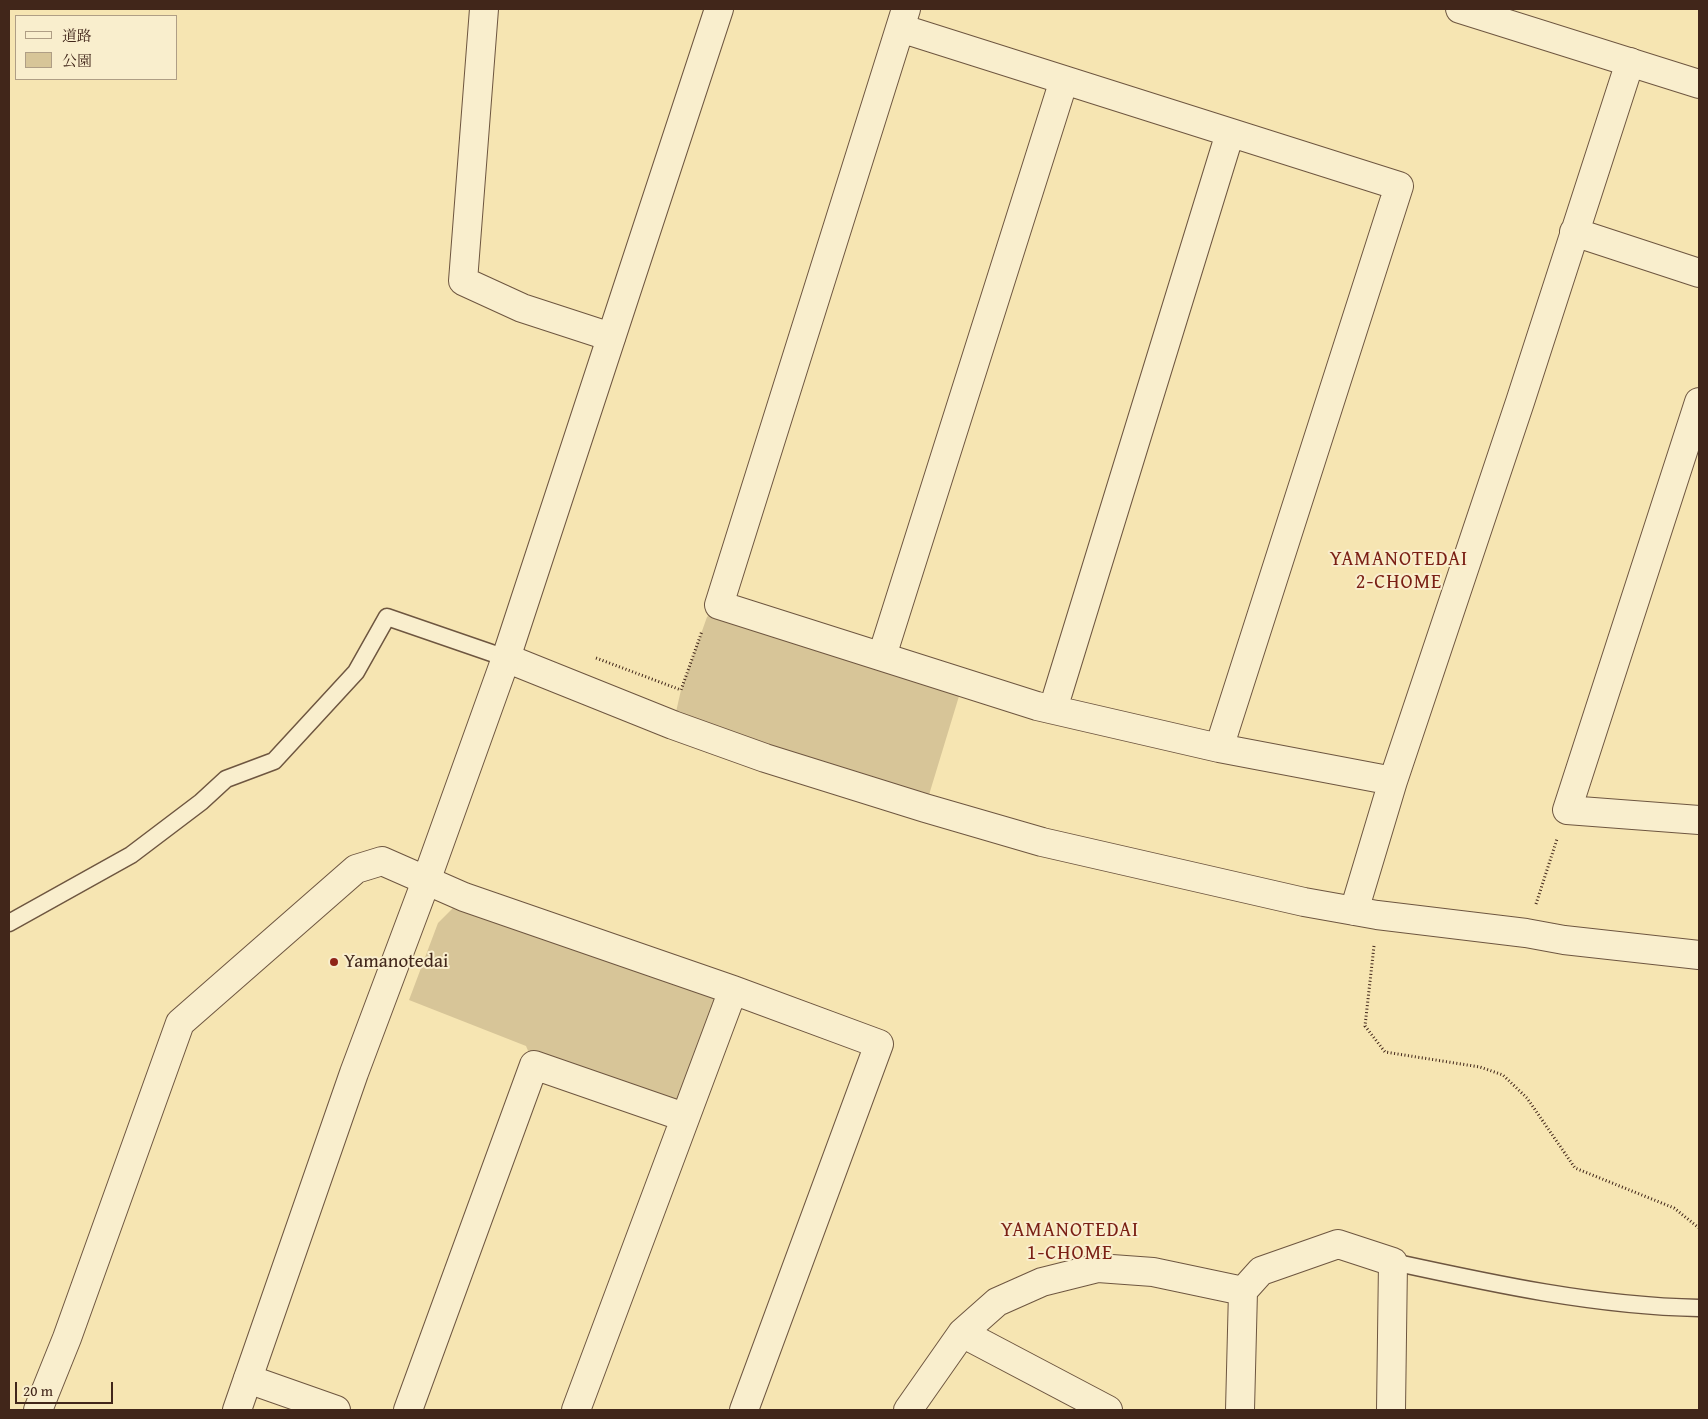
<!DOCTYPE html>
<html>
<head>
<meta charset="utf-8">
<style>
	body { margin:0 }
	#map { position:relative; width:1708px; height:1419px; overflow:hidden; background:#f6e5b2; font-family:"Gentium Book Plus","Noto Serif JP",serif }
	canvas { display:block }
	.frame { position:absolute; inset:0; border:10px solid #41261a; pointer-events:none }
	.legend { position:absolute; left:15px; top:15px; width:162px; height:65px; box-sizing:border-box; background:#f9eecd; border:1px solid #af9e85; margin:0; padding:6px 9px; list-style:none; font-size:15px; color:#41261a }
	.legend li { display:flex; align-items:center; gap:10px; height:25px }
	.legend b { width:25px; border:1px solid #af9e85 }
	.scale { position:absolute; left:15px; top:1382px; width:98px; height:22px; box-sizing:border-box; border:2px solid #41261a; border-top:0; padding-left:6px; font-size:15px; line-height:18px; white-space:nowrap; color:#41261a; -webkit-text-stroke:4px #f9eecd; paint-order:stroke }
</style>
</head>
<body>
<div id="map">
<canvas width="1708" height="1419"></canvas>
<div class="frame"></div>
<ul class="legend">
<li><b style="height:6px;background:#f9eecd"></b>道路</li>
<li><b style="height:14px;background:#d7c598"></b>公園</li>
</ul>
<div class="scale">20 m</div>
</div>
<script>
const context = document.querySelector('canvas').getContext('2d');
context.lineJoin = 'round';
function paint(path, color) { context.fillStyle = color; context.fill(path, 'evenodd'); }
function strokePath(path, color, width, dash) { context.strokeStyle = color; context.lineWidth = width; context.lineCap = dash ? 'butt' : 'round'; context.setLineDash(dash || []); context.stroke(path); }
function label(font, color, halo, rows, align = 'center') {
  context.font = font + ' "Gentium Book Plus",serif'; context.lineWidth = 4; context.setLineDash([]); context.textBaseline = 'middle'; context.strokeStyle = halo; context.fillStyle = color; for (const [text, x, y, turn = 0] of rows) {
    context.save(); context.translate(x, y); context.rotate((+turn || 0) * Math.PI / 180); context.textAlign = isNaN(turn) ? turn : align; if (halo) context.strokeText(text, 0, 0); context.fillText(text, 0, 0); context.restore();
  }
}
paint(new Path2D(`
	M 719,605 L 963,683 L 925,808 L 673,725 L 681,690 L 707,617 Z
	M 464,897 L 733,990 L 684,1117 L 534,1065 L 526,1046 L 409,1000 L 438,923 Z`), '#d7c598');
const service = new Path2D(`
	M 9,923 L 131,855 L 201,802 L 226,779 L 274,761 L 356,672 L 387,617 L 506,658
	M 1393,1262 C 1494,1284 1595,1306 1699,1308`);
const minor = new Path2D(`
	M 484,9 L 463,281 L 522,308 L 611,337
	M 906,9 L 719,605 L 1037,706 L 1219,748 L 1393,781
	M 900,28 L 1399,186 L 1219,748
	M 1574,232 L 1699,273
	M 1699,402 L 1567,810 L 1699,820
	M 882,656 L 1064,80
	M 506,658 L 673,725 L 765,758 L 925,808 L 1042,842 L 1304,902 L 1377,915 L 1526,933 L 1564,940 L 1699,955
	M 1053,709 L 1230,133
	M 1354,911 L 1393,781 L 1520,402 L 1630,62
	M 962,1333 L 1108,1410
	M 248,1379 L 336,1410
	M 38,1410 L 67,1338 L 180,1023 L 356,869 L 382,861 L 464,897 L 733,990 L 879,1044 L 744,1410
	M 408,1410 L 534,1065 L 684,1117
	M 576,1410 L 733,990
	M 908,1410 L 962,1333 L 997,1302 L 1042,1282 L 1098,1268 L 1153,1272 L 1243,1291
	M 1240,1410 L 1243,1291 L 1261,1271 L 1338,1244 L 1393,1262 L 1391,1410`);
const tertiary = new Path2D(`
	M 1460,9 L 1699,84
	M 237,1410 L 354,1073 L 426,881 L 506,658 L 719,9`);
strokePath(service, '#6e5640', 19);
strokePath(minor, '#6e5640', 30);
strokePath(tertiary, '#6e5640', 30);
strokePath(new Path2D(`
	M 596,658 L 681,690 L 702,631
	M 1536,904 L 1557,839
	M 1374,946 L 1365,1026 L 1385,1052 L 1480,1067 L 1503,1075 L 1527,1098 L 1575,1168 L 1674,1208 L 1699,1228`), '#41261a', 3, [1, 2.5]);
strokePath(service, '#f9eecd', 16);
strokePath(minor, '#f9eecd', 28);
strokePath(tertiary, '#f9eecd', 28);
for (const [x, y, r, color] of [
	[334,962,5,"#8f2418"]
]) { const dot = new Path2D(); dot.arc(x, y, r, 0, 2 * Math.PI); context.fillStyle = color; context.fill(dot); strokePath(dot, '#f9eecd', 2); }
label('19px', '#41261a', '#f9eecd', [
	["Yamanotedai",344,962]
], 'left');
context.letterSpacing = '1px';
label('20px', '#7a1f14', '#f9eecd', [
	["YAMANOTEDAI",1399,560],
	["2-CHOME",1399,583],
	["YAMANOTEDAI",1070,1231],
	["1-CHOME",1070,1254]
]);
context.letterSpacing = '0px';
</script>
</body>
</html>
